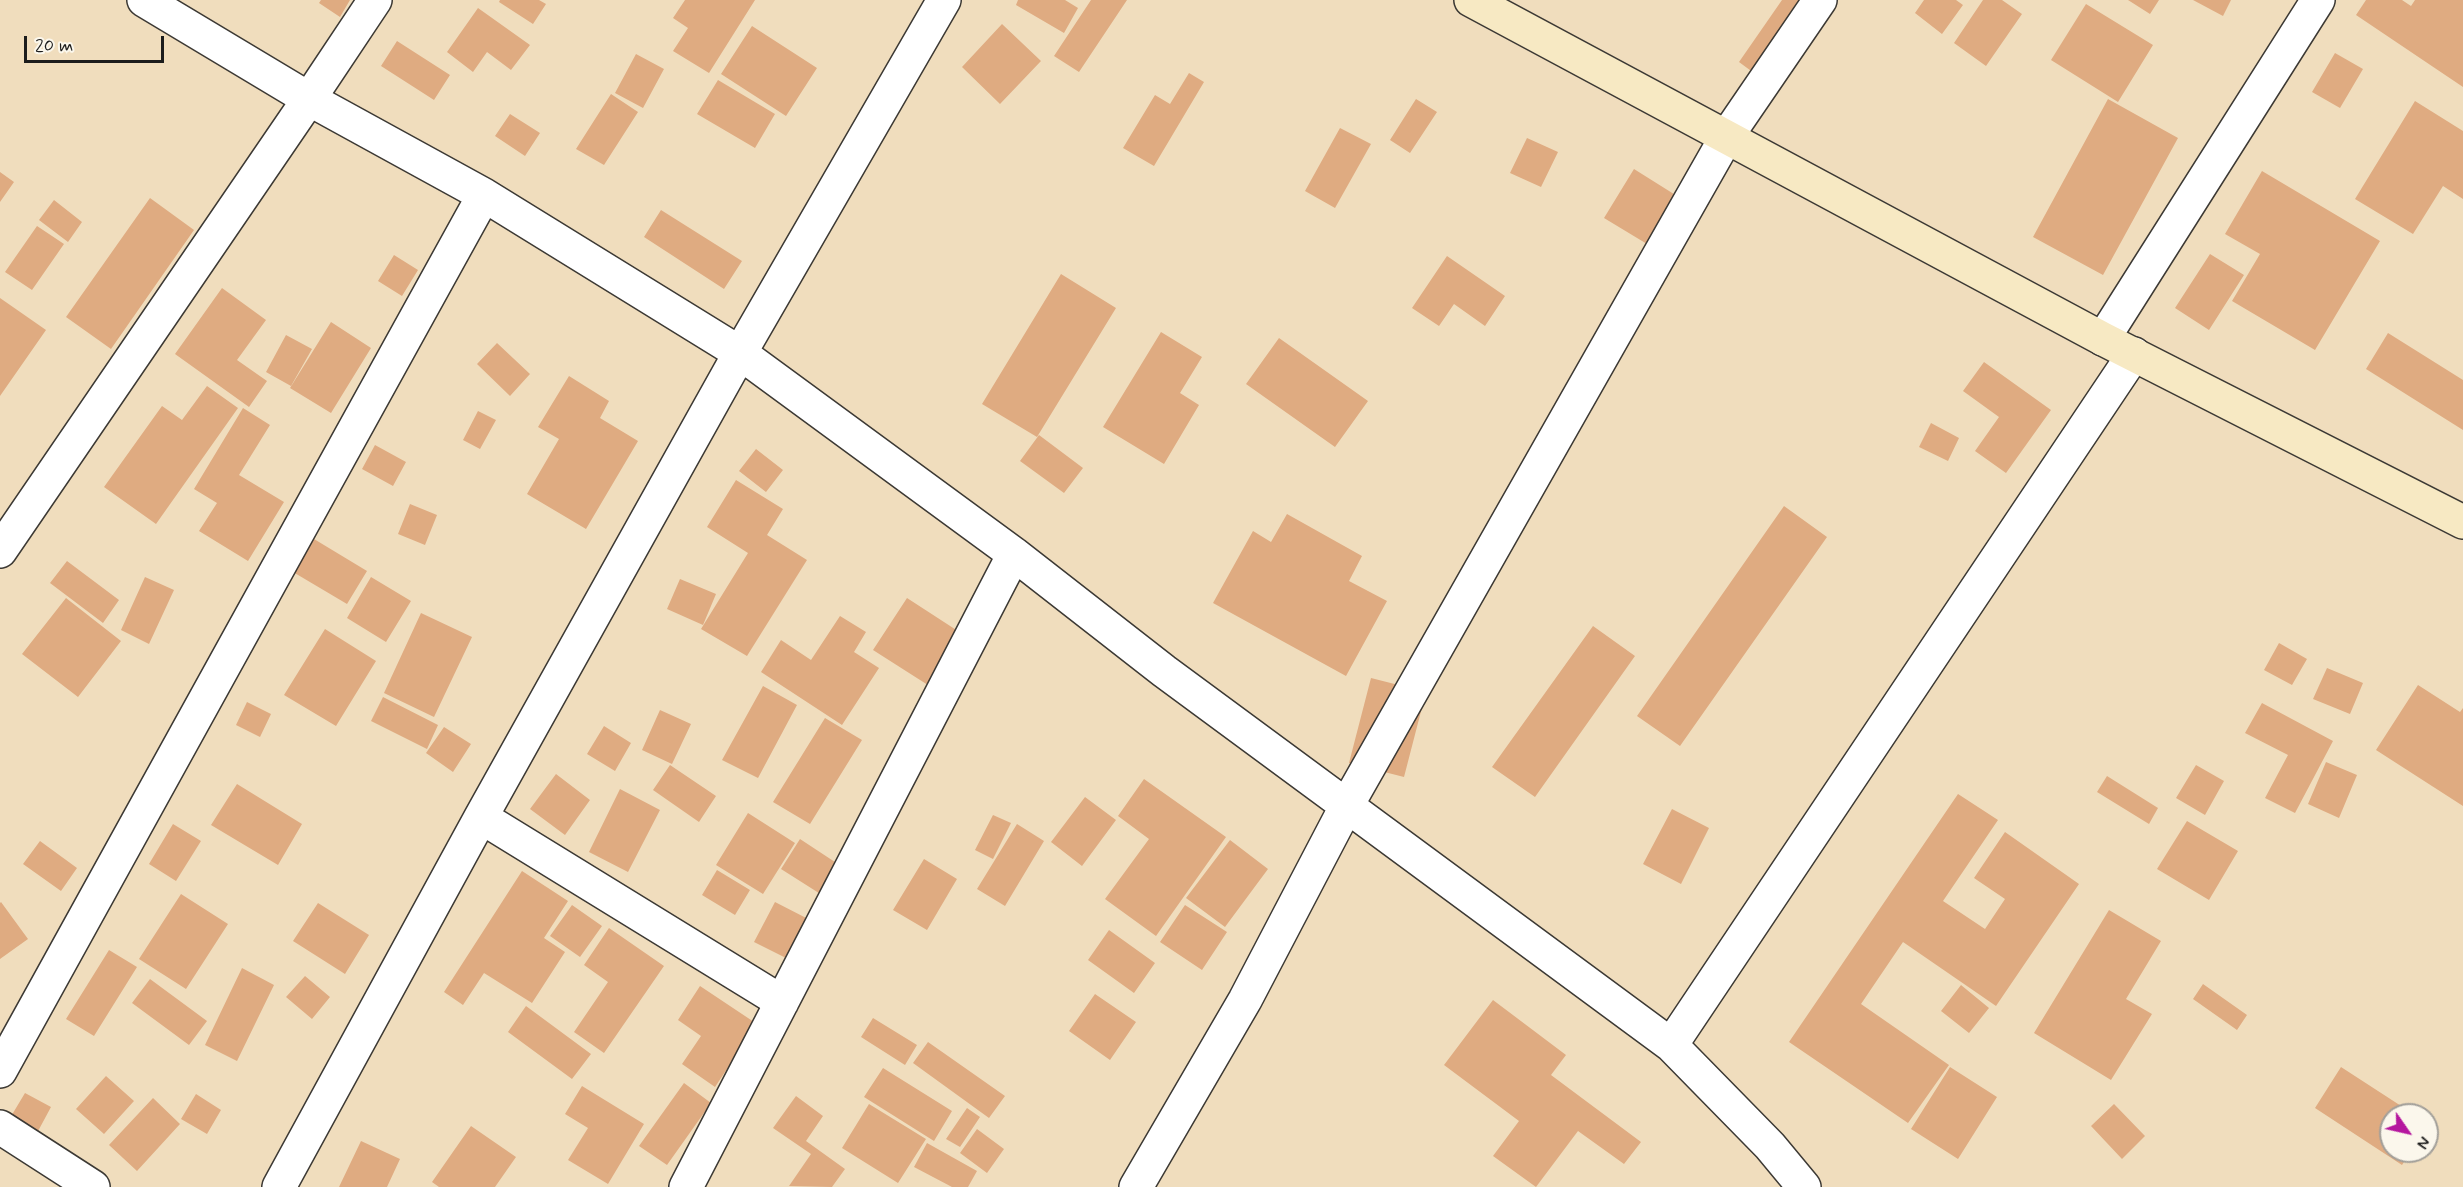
<!DOCTYPE html>
<html>
<head>
<meta charset="utf-8">
<style>
	body { margin:0 }
	#map { position:relative; width:2463px; height:1187px; overflow:hidden; background:#f0ddbd; font-family:Mynerve,sans-serif }
	canvas { display:block }
	.north { position:absolute; left:2379px; top:1103px; width:60px; height:60px; box-sizing:border-box; background:#fbf7ec; border:2px solid #a29f99; border-radius:50%; rotate:124deg; font-size:16px; font-weight:700; line-height:24px; text-align:center; color:#1c1c1c }
	.north::after { content:''; display:block; margin:auto; width:21px; height:27px; background:#b5179e; clip-path:polygon(50% 0,100% 100%,50% 72%,0 100%) }
	.scale { position:absolute; left:24px; top:36px; width:140px; height:27px; box-sizing:border-box; border:3px solid #1c1c1c; border-top:0; padding-left:8px; font-size:18px; line-height:21px; white-space:nowrap; color:#1c1c1c; -webkit-text-stroke:4px #fbf7ec; paint-order:stroke }
</style>
</head>
<body>
<div id="map">
<canvas width="2463" height="1187"></canvas>
<div class="north">N</div>
<div class="scale">20 m</div>
</div>
<script>
const context = document.querySelector('canvas').getContext('2d');
context.lineJoin = 'round';
function paint(path, color) { context.fillStyle = color; context.fill(path, 'evenodd'); }
function strokePath(path, color, width, dash) { context.strokeStyle = color; context.lineWidth = width; context.lineCap = dash ? 'butt' : 'round'; context.setLineDash(dash || []); context.stroke(path); }
paint(new Path2D(`
	M 321,0 L 350,0 L 340,17 L 319,3 Z
	M 500,0 L 539,0 L 546,4 L 533,24 L 499,2 Z
	M 685,0 L 755,0 L 709,73 L 673,51 L 688,28 L 673,18 Z
	M 1018,0 L 1065,0 L 1078,8 L 1064,33 L 1016,5 Z
	M 1091,0 L 1127,0 L 1079,72 L 1054,56 Z
	M 1782,0 L 1817,0 L 1762,79 L 1739,62 Z
	M 1924,0 L 1956,0 L 1963,5 L 1942,34 L 1915,13 Z
	M 1983,0 L 2002,0 L 2022,14 L 1986,66 L 1954,43 Z
	M 2128,0 L 2159,0 L 2150,14 Z
	M 2193,0 L 2231,0 L 2223,16 Z
	M 2366,0 L 2402,0 L 2411,6 L 2415,0 L 2463,0 L 2463,87 L 2356,15 Z
	M 2086,4 L 2153,45 L 2118,102 L 2051,60 Z
	M 478,8 L 530,45 L 511,70 L 487,52 L 473,72 L 447,52 Z
	M 1002,24 L 1041,61 L 1000,104 L 962,67 Z
	M 752,26 L 817,68 L 786,116 L 721,74 Z
	M 397,41 L 450,75 L 434,100 L 381,66 Z
	M 2335,53 L 2363,69 L 2340,108 L 2312,92 Z
	M 636,54 L 664,69 L 643,108 L 615,93 Z
	M 1189,73 L 1204,82 L 1154,166 L 1123,148 L 1155,95 L 1170,104 Z
	M 718,80 L 775,114 L 755,148 L 697,114 Z
	M 611,94 L 638,112 L 604,165 L 576,149 Z
	M 1416,99 L 1437,112 L 1410,153 L 1390,140 Z
	M 2108,99 L 2178,138 L 2103,275 L 2033,237 Z
	M 2415,101 L 2463,131 L 2463,199 L 2443,186 L 2413,234 L 2355,199 Z
	M 510,114 L 540,133 L 525,156 L 495,136 Z
	M 1340,128 L 1371,144 L 1335,208 L 1305,191 Z
	M 1527,138 L 1558,152 L 1541,187 L 1510,173 Z
	M 1634,169 L 1677,196 L 1647,244 L 1604,218 Z
	M 2262,171 L 2380,241 L 2315,350 L 2232,301 L 2260,254 L 2225,234 Z
	M 0,172 L 14,182 L 0,202 Z
	M 150,198 L 194,230 L 111,349 L 66,317 Z
	M 54,200 L 82,222 L 68,242 L 39,220 Z
	M 661,210 L 742,261 L 724,289 L 644,237 Z
	M 37,226 L 64,244 L 32,290 L 5,272 Z
	M 2210,254 L 2244,275 L 2209,330 L 2175,308 Z
	M 394,255 L 418,270 L 402,296 L 378,281 Z
	M 1447,256 L 1505,296 L 1485,326 L 1454,304 L 1439,326 L 1412,308 Z
	M 1061,274 L 1116,308 L 1037,437 L 982,404 Z
	M 222,288 L 266,320 L 237,360 L 267,381 L 249,407 L 175,354 Z
	M 0,298 L 46,330 L 0,396 Z
	M 331,322 L 371,348 L 331,413 L 290,388 Z
	M 1161,332 L 1202,357 L 1180,393 L 1199,405 L 1164,464 L 1103,427 Z
	M 2388,333 L 2463,380 L 2463,430 L 2366,369 Z
	M 286,335 L 312,349 L 291,386 L 266,372 Z
	M 1279,338 L 1368,401 L 1335,447 L 1246,384 Z
	M 497,343 L 530,374 L 510,396 L 477,364 Z
	M 1984,362 L 2051,410 L 2006,473 L 1975,451 L 1999,417 L 1963,391 Z
	M 569,376 L 609,401 L 600,418 L 638,441 L 586,529 L 527,494 L 559,439 L 538,427 Z
	M 207,386 L 238,408 L 156,524 L 104,487 L 162,406 L 182,420 Z
	M 243,408 L 270,425 L 239,475 L 284,502 L 248,561 L 199,531 L 217,503 L 194,489 Z
	M 478,411 L 496,420 L 480,449 L 463,440 Z
	M 1931,423 L 1959,438 L 1948,461 L 1919,447 Z
	M 1039,435 L 1083,468 L 1064,493 L 1020,461 Z
	M 375,445 L 406,462 L 393,486 L 362,469 Z
	M 756,449 L 783,470 L 766,492 L 739,471 Z
	M 736,480 L 783,509 L 767,535 L 807,560 L 747,656 L 701,629 L 748,553 L 707,527 Z
	M 410,504 L 437,515 L 425,545 L 398,534 Z
	M 1784,506 L 1827,537 L 1680,746 L 1637,716 Z
	M 1287,514 L 1362,556 L 1349,581 L 1387,601 L 1346,676 L 1213,603 L 1253,531 L 1271,542 Z
	M 314,539 L 367,571 L 347,604 L 293,572 Z
	M 67,561 L 119,600 L 103,623 L 50,583 Z
	M 145,577 L 174,590 L 149,644 L 121,630 Z
	M 371,577 L 411,601 L 386,642 L 347,618 Z
	M 680,579 L 716,594 L 703,625 L 667,609 Z
	M 66,598 L 121,641 L 78,697 L 22,654 Z
	M 907,598 L 964,635 L 931,687 L 873,650 Z
	M 421,613 L 472,637 L 434,717 L 384,693 Z
	M 840,616 L 866,632 L 854,652 L 879,668 L 842,725 L 761,672 L 781,640 L 811,660 Z
	M 1593,626 L 1635,656 L 1535,797 L 1492,767 Z
	M 325,629 L 376,661 L 336,726 L 284,695 Z
	M 2279,643 L 2307,659 L 2292,685 L 2264,670 Z
	M 2327,668 L 2363,683 L 2350,714 L 2313,699 Z
	M 1371,678 L 1426,692 L 1404,777 L 1349,763 Z
	M 2418,685 L 2460,712 L 2463,708 L 2463,806 L 2376,750 Z
	M 763,686 L 797,705 L 758,778 L 722,760 Z
	M 383,697 L 438,725 L 427,749 L 371,721 Z
	M 247,702 L 271,714 L 260,737 L 236,725 Z
	M 2262,703 L 2333,741 L 2295,813 L 2265,798 L 2288,755 L 2245,733 Z
	M 660,710 L 691,724 L 672,764 L 642,750 Z
	M 825,718 L 862,740 L 810,824 L 773,802 Z
	M 604,726 L 631,743 L 615,771 L 587,754 Z
	M 444,727 L 471,744 L 453,772 L 426,753 Z
	M 2326,762 L 2357,775 L 2339,818 L 2308,804 Z
	M 670,765 L 716,796 L 699,822 L 653,790 Z
	M 2196,765 L 2224,781 L 2205,815 L 2176,798 Z
	M 556,774 L 590,800 L 565,835 L 530,809 Z
	M 2107,776 L 2158,808 L 2149,824 L 2097,792 Z
	M 1144,779 L 1226,837 L 1156,936 L 1105,899 L 1149,839 L 1118,816 Z
	M 237,784 L 302,824 L 278,865 L 211,825 Z
	M 620,789 L 660,810 L 628,872 L 589,852 Z
	M 1958,794 L 1998,820 L 1943,901 L 1985,929 L 2005,899 L 1974,878 L 2005,832 L 2079,884 L 1996,1006 L 1903,942 L 1861,1004 L 1949,1065 L 1908,1123 L 1789,1042 Z
	M 1085,797 L 1116,820 L 1082,866 L 1051,842 Z
	M 1672,809 L 1709,828 L 1681,884 L 1643,864 Z
	M 748,813 L 795,843 L 763,894 L 716,865 Z
	M 993,815 L 1011,823 L 993,859 L 975,850 Z
	M 2187,821 L 2238,851 L 2209,900 L 2157,869 Z
	M 173,824 L 201,841 L 176,881 L 149,864 Z
	M 1017,824 L 1044,841 L 1005,906 L 977,889 Z
	M 800,839 L 841,866 L 822,895 L 781,869 Z
	M 1230,840 L 1268,869 L 1225,927 L 1186,898 Z
	M 40,841 L 77,868 L 61,891 L 23,864 Z
	M 924,859 L 957,879 L 927,930 L 893,910 Z
	M 717,870 L 750,890 L 735,915 L 702,895 Z
	M 522,871 L 568,901 L 544,938 L 565,952 L 532,1003 L 484,973 L 463,1005 L 444,992 Z
	M 181,894 L 228,924 L 186,989 L 139,959 Z
	M 1,902 L 28,939 L 0,959 L 0,903 Z
	M 775,902 L 812,921 L 792,961 L 754,942 Z
	M 318,903 L 369,935 L 345,974 L 293,941 Z
	M 572,905 L 602,926 L 580,957 L 550,936 Z
	M 1185,905 L 1227,932 L 1202,970 L 1160,942 Z
	M 2109,910 L 2161,941 L 2126,999 L 2152,1014 L 2111,1080 L 2034,1033 Z
	M 609,928 L 664,966 L 604,1053 L 574,1032 L 608,982 L 584,965 Z
	M 1109,930 L 1155,963 L 1134,993 L 1088,960 Z
	M 109,950 L 137,967 L 94,1036 L 66,1019 Z
	M 242,968 L 274,985 L 237,1061 L 205,1045 Z
	M 305,976 L 330,997 L 312,1019 L 286,997 Z
	M 150,979 L 207,1021 L 189,1045 L 132,1003 Z
	M 2203,984 L 2247,1015 L 2237,1030 L 2193,999 Z
	M 1961,985 L 1989,1008 L 1969,1033 L 1941,1011 Z
	M 700,986 L 757,1024 L 715,1087 L 682,1064 L 701,1036 L 678,1020 Z
	M 1095,994 L 1136,1022 L 1110,1060 L 1069,1031 Z
	M 1493,1000 L 1566,1055 L 1551,1075 L 1641,1142 L 1624,1164 L 1578,1131 L 1536,1187 L 1493,1156 L 1519,1121 L 1444,1065 Z
	M 526,1006 L 591,1054 L 572,1079 L 508,1032 Z
	M 873,1018 L 917,1045 L 905,1065 L 861,1037 Z
	M 928,1042 L 1005,1096 L 989,1118 L 913,1063 Z
	M 1950,1067 L 1997,1097 L 1958,1159 L 1911,1129 Z
	M 2341,1067 L 2415,1115 L 2391,1115 L 2391,1151 L 2411,1151 L 2402,1165 L 2315,1108 Z
	M 883,1068 L 952,1111 L 934,1141 L 864,1097 Z
	M 106,1076 L 134,1101 L 104,1134 L 76,1109 Z
	M 684,1083 L 711,1103 L 667,1165 L 639,1146 Z
	M 582,1086 L 644,1124 L 608,1184 L 568,1160 L 588,1128 L 565,1114 Z
	M 25,1093 L 51,1107 L 37,1133 L 10,1118 Z
	M 196,1094 L 221,1110 L 207,1134 L 181,1119 Z
	M 796,1096 L 823,1116 L 806,1141 L 845,1169 L 832,1187 L 789,1186 L 811,1154 L 773,1128 Z
	M 153,1098 L 180,1124 L 137,1171 L 109,1145 Z
	M 869,1104 L 926,1139 L 898,1183 L 842,1148 Z
	M 2114,1104 L 2145,1136 L 2122,1159 L 2091,1126 Z
	M 967,1108 L 980,1117 L 960,1147 L 946,1139 Z
	M 471,1126 L 516,1157 L 495,1187 L 439,1187 L 432,1182 Z
	M 977,1129 L 1004,1149 L 987,1173 L 960,1153 Z
	M 361,1141 L 400,1159 L 387,1187 L 339,1187 Z
	M 927,1143 L 977,1171 L 968,1187 L 952,1187 L 914,1167 Z`), '#dfab81');
const street = new Path2D(`
	M 144,0 L 309,99 L 484,195 L 740,353 L 1014,554 L 1164,671 L 1671,1045 L 1770,1146 L 1804,1187
	M 2103,339 L 2318,0
	M 0,551 L 309,99 L 375,0
	M 481,817 L 782,1002
	M 1671,1045 L 2134,354
	M 0,1071 L 484,195
	M 0,1127 L 93,1187
	M 279,1187 L 481,817 L 740,353 L 944,0
	M 686,1187 L 1014,554
	M 1136,1187 L 1245,1000 L 1347,805 L 1727,136 L 1820,0`);
const secondary = new Path2D(`
	M 1471,0 L 2103,339 L 2463,522`);
strokePath(street, '#3c3934', 36);
strokePath(secondary, '#3c3934', 36);
strokePath(street, '#fff', 33);
strokePath(secondary, '#f7e9c3', 33);
</script>
</body>
</html>
